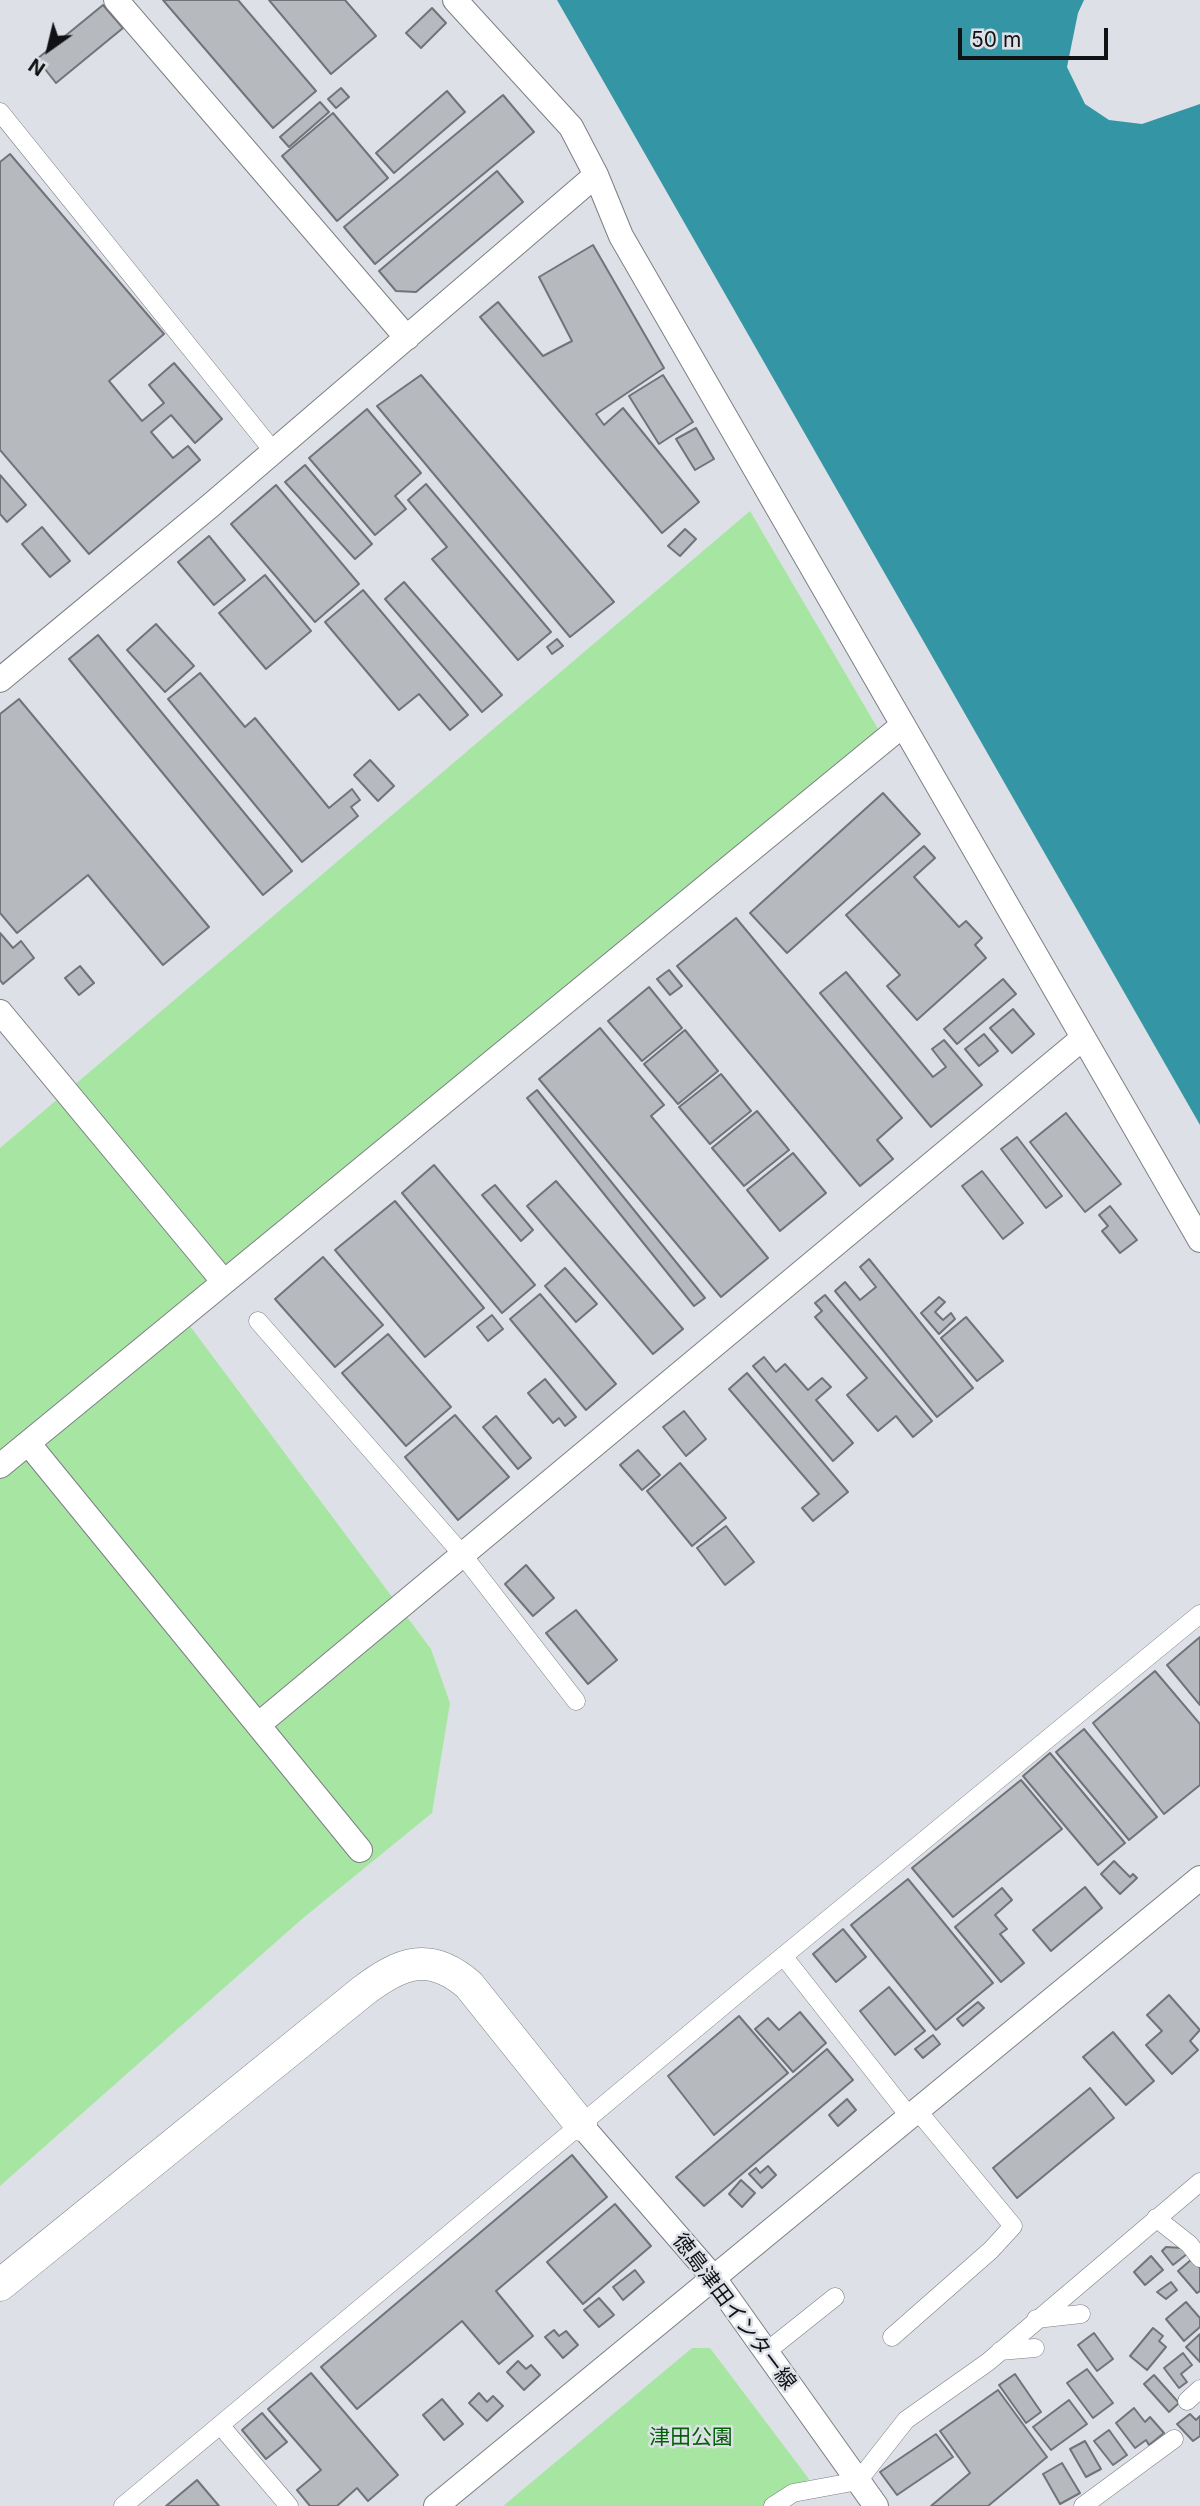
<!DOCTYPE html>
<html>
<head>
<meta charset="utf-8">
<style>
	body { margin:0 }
	#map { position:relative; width:1200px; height:2506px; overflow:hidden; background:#dde1e7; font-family:Inter,sans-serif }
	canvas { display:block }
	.north { position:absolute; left:14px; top:14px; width:70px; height:70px; -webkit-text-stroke:5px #dde1e7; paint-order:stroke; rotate:214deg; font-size:19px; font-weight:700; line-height:28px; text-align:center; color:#111214 }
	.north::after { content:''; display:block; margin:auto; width:24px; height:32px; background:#111214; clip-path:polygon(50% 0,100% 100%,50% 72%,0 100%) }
	.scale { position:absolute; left:958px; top:28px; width:150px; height:32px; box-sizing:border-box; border:4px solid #111214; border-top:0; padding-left:9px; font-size:21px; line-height:24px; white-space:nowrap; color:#111214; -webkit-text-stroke:5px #dde1e7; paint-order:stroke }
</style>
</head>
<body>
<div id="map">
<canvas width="1200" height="2506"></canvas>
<div class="north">N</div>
<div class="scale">50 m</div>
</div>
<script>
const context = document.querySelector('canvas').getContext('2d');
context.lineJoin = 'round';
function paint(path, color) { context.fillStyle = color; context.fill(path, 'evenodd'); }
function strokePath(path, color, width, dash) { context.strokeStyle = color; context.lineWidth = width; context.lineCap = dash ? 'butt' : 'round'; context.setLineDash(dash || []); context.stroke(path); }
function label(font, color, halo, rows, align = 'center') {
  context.font = font + ' Inter,"Noto Sans JP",sans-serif'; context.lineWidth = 5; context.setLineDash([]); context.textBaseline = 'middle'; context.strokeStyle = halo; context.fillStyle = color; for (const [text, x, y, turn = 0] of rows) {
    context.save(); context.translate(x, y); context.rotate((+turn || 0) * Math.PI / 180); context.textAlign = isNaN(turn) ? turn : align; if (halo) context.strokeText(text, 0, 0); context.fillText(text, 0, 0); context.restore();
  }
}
paint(new Path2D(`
	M 750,511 L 884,739 L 187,1322 L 431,1649 L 450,1703 L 432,1813 L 302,1919 L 0,2186 L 0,1148 Z
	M 692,2348 L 710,2348 L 809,2479 L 767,2506 L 503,2506 Z`), '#a7e6a2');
paint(new Path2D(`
	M 557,0 L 1084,0 L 1078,13 L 1067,67 L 1085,104 L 1109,120 L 1142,124 L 1200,104 L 1200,1125 Z`), '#3495a5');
const building = new Path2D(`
	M 163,0 L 238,0 L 316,91 L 273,128 Z
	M 269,0 L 345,0 L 376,36 L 331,74 Z
	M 103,5 L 123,28 L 56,83 L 37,59 Z
	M 432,8 L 446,23 L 421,48 L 406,33 Z
	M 341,88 L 349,97 L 336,108 L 328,99 Z
	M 447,91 L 465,112 L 394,173 L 376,153 Z
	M 503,95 L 534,132 L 375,264 L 344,227 Z
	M 320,102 L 329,112 L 289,147 L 280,137 Z
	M 333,113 L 388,178 L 337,221 L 282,156 Z
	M 10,154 L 164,334 L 109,381 L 142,421 L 164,403 L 149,385 L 174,363 L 222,419 L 195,443 L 171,415 L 151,432 L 173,458 L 188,446 L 200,460 L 89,554 L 0,450 L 0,162 Z
	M 497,171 L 523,202 L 416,292 L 396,291 L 379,271 Z
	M 593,245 L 664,368 L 596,414 L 604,425 L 623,408 L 699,502 L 662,533 L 480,317 L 498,302 L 543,356 L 572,341 L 539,277 Z
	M 421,375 L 614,602 L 570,637 L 377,406 Z
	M 663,375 L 693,422 L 659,444 L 629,396 Z
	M 367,409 L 421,473 L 395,496 L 406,509 L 375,535 L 309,458 Z
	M 696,428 L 714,459 L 695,470 L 676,439 Z
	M 305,465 L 372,544 L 355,559 L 285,482 Z
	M 0,475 L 26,505 L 7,522 L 0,514 Z
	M 426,484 L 551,632 L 518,660 L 432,559 L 447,547 L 408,500 Z
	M 276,485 L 359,584 L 315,622 L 231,524 Z
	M 42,527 L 70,561 L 50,577 L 22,544 Z
	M 685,529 L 696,539 L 680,556 L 668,546 Z
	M 209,536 L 245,580 L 214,605 L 178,562 Z
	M 265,575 L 311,631 L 266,669 L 219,613 Z
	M 404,582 L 502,695 L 482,712 L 385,599 Z
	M 363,590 L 468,715 L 450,730 L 419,694 L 399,710 L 325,622 Z
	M 156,624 L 194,666 L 165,692 L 127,650 Z
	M 98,635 L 292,871 L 263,895 L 69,659 Z
	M 557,639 L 563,646 L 552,654 L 547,647 Z
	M 200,673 L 245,727 L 255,718 L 329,808 L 352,789 L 360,800 L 351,807 L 358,816 L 302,862 L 168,699 Z
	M 19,699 L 209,927 L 163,965 L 88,875 L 17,933 L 0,913 L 0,714 Z
	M 370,760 L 394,786 L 378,801 L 354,775 Z
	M 883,793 L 920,834 L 787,953 L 750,913 Z
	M 924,846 L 935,858 L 914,877 L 959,927 L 966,921 L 982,938 L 975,945 L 986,958 L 917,1020 L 887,986 L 900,975 L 846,915 Z
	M 736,918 L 902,1118 L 877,1140 L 893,1159 L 860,1186 L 677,966 Z
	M 0,933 L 13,948 L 21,941 L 34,958 L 3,984 L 0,980 Z
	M 80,966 L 94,983 L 79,995 L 65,978 Z
	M 669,970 L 682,986 L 670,995 L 657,979 Z
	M 846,972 L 933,1077 L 946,1067 L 932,1049 L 944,1040 L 982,1085 L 931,1127 L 820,993 Z
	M 1003,979 L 1016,994 L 957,1044 L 944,1029 Z
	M 649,987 L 682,1028 L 642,1061 L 608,1021 Z
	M 1013,1009 L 1034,1034 L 1012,1053 L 990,1028 Z
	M 600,1028 L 664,1105 L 651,1116 L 768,1258 L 721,1297 L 539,1079 Z
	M 685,1030 L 718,1071 L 678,1104 L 644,1064 Z
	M 984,1034 L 998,1051 L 979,1066 L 965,1049 Z
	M 721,1074 L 751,1111 L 710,1144 L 679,1107 Z
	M 537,1090 L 705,1298 L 694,1306 L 527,1098 Z
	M 757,1111 L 789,1150 L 744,1186 L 712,1148 Z
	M 1066,1113 L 1121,1184 L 1085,1212 L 1030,1142 Z
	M 1017,1137 L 1062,1196 L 1046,1208 L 1001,1149 Z
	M 793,1153 L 826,1193 L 780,1231 L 747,1190 Z
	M 434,1165 L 535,1285 L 502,1313 L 402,1193 Z
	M 982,1171 L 1023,1223 L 1003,1239 L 962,1186 Z
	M 556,1181 L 683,1329 L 653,1354 L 527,1206 Z
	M 495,1185 L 533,1230 L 521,1241 L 482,1195 Z
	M 395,1201 L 484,1308 L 425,1357 L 335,1250 Z
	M 1110,1206 L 1137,1240 L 1120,1253 L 1102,1231 L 1108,1226 L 1099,1215 Z
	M 323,1257 L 383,1325 L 335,1367 L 275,1299 Z
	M 869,1259 L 973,1388 L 937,1417 L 835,1291 L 845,1282 L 860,1300 L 876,1287 L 860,1267 Z
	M 565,1268 L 597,1304 L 576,1322 L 545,1286 Z
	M 540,1294 L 616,1384 L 586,1410 L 510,1319 Z
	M 825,1295 L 932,1421 L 913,1437 L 896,1416 L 878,1431 L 847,1395 L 867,1378 L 815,1317 L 822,1311 L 815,1303 Z
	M 939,1297 L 945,1302 L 935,1312 L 943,1320 L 951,1313 L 955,1319 L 939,1334 L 921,1313 Z
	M 492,1315 L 503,1329 L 488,1341 L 477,1327 Z
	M 966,1317 L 1003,1361 L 977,1381 L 941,1338 Z
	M 388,1334 L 451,1407 L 406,1446 L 342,1373 Z
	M 764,1357 L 776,1372 L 785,1364 L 808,1390 L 822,1378 L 831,1387 L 816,1400 L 853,1443 L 833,1461 L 753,1366 Z
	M 747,1373 L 848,1492 L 813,1521 L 802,1508 L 819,1494 L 729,1389 Z
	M 545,1379 L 576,1417 L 565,1426 L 559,1418 L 553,1423 L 528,1393 Z
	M 684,1411 L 706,1439 L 686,1456 L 663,1427 Z
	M 455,1415 L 509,1477 L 458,1520 L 405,1457 Z
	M 496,1416 L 531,1458 L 518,1469 L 483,1427 Z
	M 638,1450 L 660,1475 L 642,1490 L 620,1465 Z
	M 680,1463 L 726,1518 L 692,1546 L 647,1491 Z
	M 726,1526 L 754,1562 L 725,1585 L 697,1548 Z
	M 526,1565 L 554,1598 L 533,1616 L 505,1584 Z
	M 576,1610 L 617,1660 L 588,1684 L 546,1633 Z
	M 1200,1637 L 1200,1705 L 1167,1665 Z
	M 1155,1671 L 1200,1724 L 1200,1785 L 1164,1814 L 1093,1723 Z
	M 1084,1729 L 1157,1817 L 1129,1840 L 1056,1752 Z
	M 1050,1753 L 1125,1843 L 1098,1865 L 1023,1776 Z
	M 1021,1780 L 1062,1829 L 953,1917 L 912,1868 Z
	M 1114,1861 L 1130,1877 L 1133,1874 L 1137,1878 L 1120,1894 L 1101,1874 Z
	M 908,1879 L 993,1983 L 936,2030 L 851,1925 Z
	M 1085,1887 L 1102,1908 L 1051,1951 L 1033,1930 Z
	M 1002,1888 L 1012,1900 L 995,1915 L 1007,1929 L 1000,1934 L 1024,1963 L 1001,1982 L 955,1927 Z
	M 843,1929 L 866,1957 L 836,1982 L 813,1954 Z
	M 889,1987 L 925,2031 L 895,2055 L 860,2011 Z
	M 1169,1995 L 1200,2030 L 1190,2041 L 1198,2050 L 1172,2074 L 1146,2045 L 1162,2031 L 1147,2015 Z
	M 978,2002 L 984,2008 L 963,2026 L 957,2019 Z
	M 800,2012 L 826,2043 L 793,2072 L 755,2029 L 768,2018 L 779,2030 Z
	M 739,2016 L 788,2073 L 714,2135 L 668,2076 Z
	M 1113,2032 L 1154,2081 L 1126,2105 L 1083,2057 Z
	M 933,2035 L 940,2044 L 923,2058 L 915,2049 Z
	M 827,2049 L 853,2080 L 704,2206 L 676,2177 Z
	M 1090,2088 L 1114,2118 L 1017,2198 L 993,2168 Z
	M 847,2099 L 856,2110 L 838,2126 L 829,2115 Z
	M 572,2155 L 607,2197 L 496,2291 L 533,2336 L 499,2364 L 462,2321 L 357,2409 L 321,2367 Z
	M 768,2166 L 776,2175 L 762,2188 L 749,2174 L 756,2168 L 760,2173 Z
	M 741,2180 L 755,2193 L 742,2207 L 729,2194 Z
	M 615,2204 L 651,2246 L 583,2304 L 547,2262 Z
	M 1166,2247 L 1182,2248 L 1187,2254 L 1173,2265 L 1162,2251 Z
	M 1151,2256 L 1163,2270 L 1145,2285 L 1134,2272 Z
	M 1192,2259 L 1200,2268 L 1200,2291 L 1197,2293 L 1178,2271 Z
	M 635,2270 L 644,2282 L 623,2300 L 613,2287 Z
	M 1171,2282 L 1177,2290 L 1166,2299 L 1157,2292 Z
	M 599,2298 L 614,2315 L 599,2327 L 584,2310 Z
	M 1186,2302 L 1200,2318 L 1200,2327 L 1184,2341 L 1166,2319 Z
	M 1153,2328 L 1163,2336 L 1159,2341 L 1166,2347 L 1147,2370 L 1130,2356 Z
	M 554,2330 L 559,2336 L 566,2331 L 578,2345 L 563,2358 L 545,2337 Z
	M 1094,2333 L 1113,2359 L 1097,2371 L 1078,2345 Z
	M 1200,2334 L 1200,2362 L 1186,2347 Z
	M 1183,2353 L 1192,2365 L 1181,2374 L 1187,2382 L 1179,2388 L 1164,2368 Z
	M 518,2361 L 526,2369 L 531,2365 L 540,2375 L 524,2390 L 507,2372 Z
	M 1087,2369 L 1113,2403 L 1093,2418 L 1067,2383 Z
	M 311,2373 L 398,2475 L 368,2501 L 357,2488 L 337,2506 L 310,2506 L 297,2490 L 321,2470 L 268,2409 Z
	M 1015,2374 L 1041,2412 L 1026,2423 L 999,2385 Z
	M 1154,2375 L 1179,2403 L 1169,2412 L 1144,2384 Z
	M 998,2390 L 1047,2457 L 988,2506 L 931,2506 L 970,2473 L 940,2431 Z
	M 479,2393 L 487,2402 L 493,2396 L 503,2406 L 487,2421 L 469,2403 Z
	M 442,2399 L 463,2424 L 444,2440 L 423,2415 Z
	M 1069,2400 L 1087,2424 L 1051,2450 L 1033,2427 Z
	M 1134,2408 L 1145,2422 L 1150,2417 L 1164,2433 L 1149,2445 L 1146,2440 L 1135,2448 L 1116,2423 Z
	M 262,2413 L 287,2442 L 266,2459 L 242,2430 Z
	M 1190,2414 L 1196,2420 L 1200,2416 L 1200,2436 L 1193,2441 L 1177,2424 Z
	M 1109,2430 L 1127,2455 L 1113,2465 L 1094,2441 Z
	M 936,2434 L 953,2457 L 897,2495 L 880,2472 Z
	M 1085,2441 L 1101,2469 L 1086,2477 L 1070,2449 Z
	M 1062,2463 L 1080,2493 L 1060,2504 L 1043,2474 Z
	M 197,2480 L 219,2506 L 166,2506 Z`);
paint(building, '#b6babf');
strokePath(building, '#707479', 2);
const street = new Path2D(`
	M 0,112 L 274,452
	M 258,1321 L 462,1554 L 576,1701
	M 784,1957 L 909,2116
	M 1156,2218 L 1189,2244 L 1200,2258
	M 1036,2319 L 1081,2314
	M 892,2337 L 991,2250 L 1013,2226 L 917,2110
	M 1000,2351 L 1035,2348
	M 766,2352 L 835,2297
	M 1187,2401 L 1200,2389
	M 220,2425 L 289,2506
	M 123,2506 L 748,1985 L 1200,1614
	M 773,2506 L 793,2493 L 858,2481 L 906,2420 L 988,2362 L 1200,2182
	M 1083,2506 L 1174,2439`);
const secondary = new Path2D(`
	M 116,0 L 407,338
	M 455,0 L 571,127 L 596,175
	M 0,680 L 210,506 L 596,175 L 621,236 L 1200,1240
	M 0,1012 L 224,1282
	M 28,1443 L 360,1850
	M 0,1466 L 903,725
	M 258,1725 L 1083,1038
	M 581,2125 L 713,2277 L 876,2506
	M 436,2506 L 1200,1878`);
const highway = new Path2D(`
	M 0,2285 L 363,1991 C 401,1962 430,1951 469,1985 L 581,2125`);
strokePath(street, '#7b7f84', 19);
strokePath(secondary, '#7b7f84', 26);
strokePath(highway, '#7b7f84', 33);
strokePath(street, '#fff', 18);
strokePath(secondary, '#fff', 24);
strokePath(highway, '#fff', 32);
label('21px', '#111214', '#dde1e7', [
	["徳島津田インター線",734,2312,53]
]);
label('21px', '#026206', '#dde1e7', [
	["津田公園",691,2438]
]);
</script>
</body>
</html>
